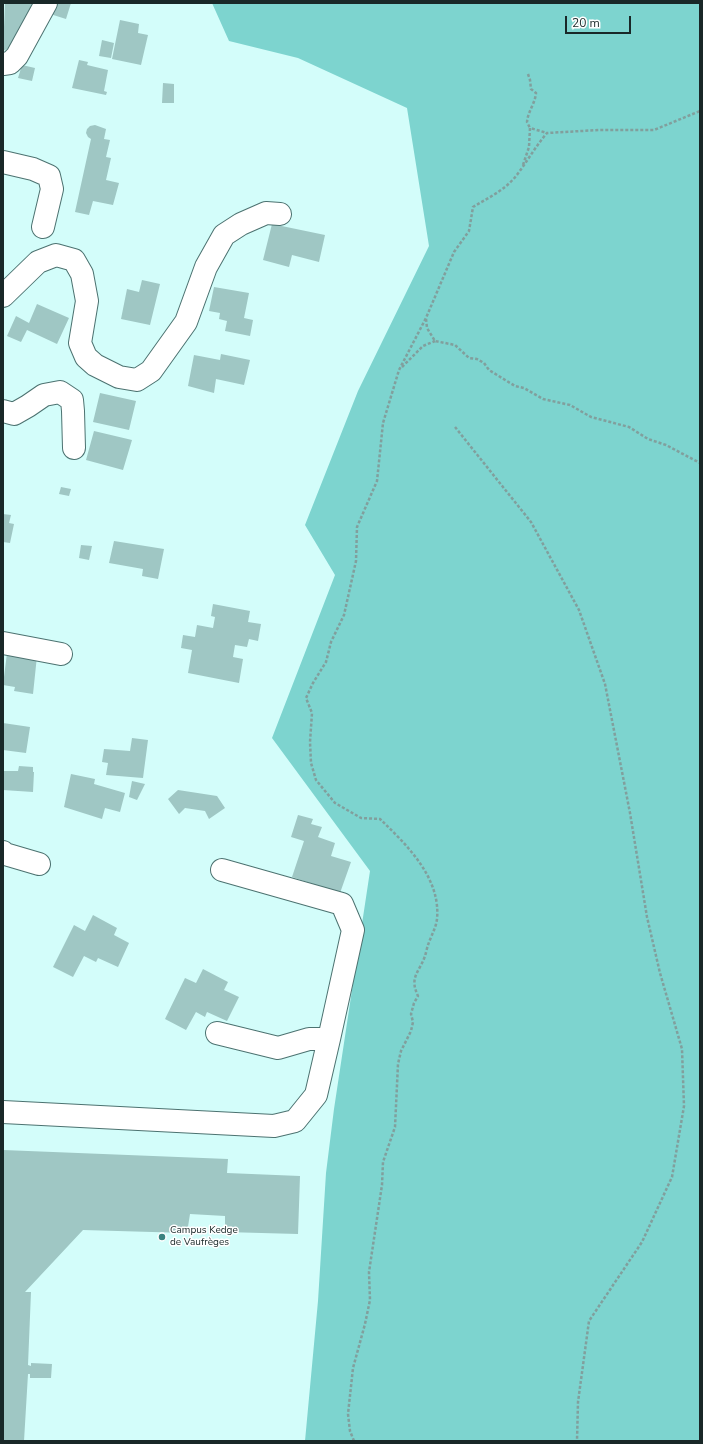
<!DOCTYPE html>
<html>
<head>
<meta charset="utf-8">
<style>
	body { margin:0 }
	#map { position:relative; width:703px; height:1444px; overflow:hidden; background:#d3fdfa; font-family:"Nunito Sans",sans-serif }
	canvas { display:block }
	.frame { position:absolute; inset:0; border:4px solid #192828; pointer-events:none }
	.scale { position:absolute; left:565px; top:16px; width:66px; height:18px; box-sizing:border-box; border:2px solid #192828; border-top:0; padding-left:5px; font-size:12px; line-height:14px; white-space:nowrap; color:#192828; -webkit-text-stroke:3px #fff; paint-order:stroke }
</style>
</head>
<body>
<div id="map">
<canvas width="703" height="1444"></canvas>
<div class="frame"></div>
<div class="scale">20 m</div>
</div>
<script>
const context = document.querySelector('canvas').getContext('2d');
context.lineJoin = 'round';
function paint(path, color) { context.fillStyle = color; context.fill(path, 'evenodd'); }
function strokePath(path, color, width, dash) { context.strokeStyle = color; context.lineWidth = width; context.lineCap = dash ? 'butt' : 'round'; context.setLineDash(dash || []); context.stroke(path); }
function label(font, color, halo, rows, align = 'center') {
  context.font = font + ' "Nunito Sans",sans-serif'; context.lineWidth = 3; context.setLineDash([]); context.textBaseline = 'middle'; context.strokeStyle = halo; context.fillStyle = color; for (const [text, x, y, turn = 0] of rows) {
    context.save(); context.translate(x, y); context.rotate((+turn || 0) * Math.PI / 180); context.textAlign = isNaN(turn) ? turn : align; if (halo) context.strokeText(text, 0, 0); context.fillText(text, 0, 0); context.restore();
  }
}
paint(new Path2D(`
	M 212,3 L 700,3 L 700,1441 L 305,1441 L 318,1301 L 326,1173 L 334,1109 L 370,871 L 272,738 L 335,575 L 305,525 L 358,391 L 429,246 L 407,108 L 298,58 L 229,41 Z`), '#7dd4cf');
paint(new Path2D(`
	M 5,3 L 20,3 L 20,4 L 29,3 L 35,6 L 9,48 L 3,51 Z
	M 52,3 L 71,3 L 66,19 L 47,13 Z
	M 120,20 L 139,24 L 138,33 L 148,35 L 141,65 L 112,59 Z
	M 102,40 L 114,43 L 111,58 L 99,56 Z
	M 79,60 L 88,62 L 87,65 L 108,70 L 104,91 L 107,92 L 106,95 L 72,88 Z
	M 22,65 L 35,68 L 32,81 L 18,78 Z
	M 163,83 L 174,84 L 174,103 L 162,103 Z
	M 95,125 L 106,129 L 104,139 L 110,140 L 106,157 L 111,158 L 106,180 L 119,183 L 113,205 L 93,201 L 89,215 L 75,212 L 91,139 L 88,137 L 86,133 L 87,129 L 90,126 Z
	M 272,224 L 325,235 L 319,262 L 292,255 L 289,267 L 263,260 Z
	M 142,280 L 160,284 L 150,325 L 121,319 L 127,289 L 139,292 Z
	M 214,287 L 249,293 L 244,318 L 253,320 L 250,336 L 225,331 L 227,321 L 219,319 L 220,313 L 209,311 Z
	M 37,304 L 69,318 L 57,344 L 27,330 L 21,342 L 7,336 L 16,316 L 29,323 Z
	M 221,354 L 250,360 L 244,385 L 216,379 L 214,393 L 188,386 L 194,355 L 220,360 Z
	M 100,393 L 136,401 L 129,430 L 93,422 Z
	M 94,431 L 132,440 L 123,470 L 86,460 Z
	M 61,487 L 71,489 L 69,496 L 59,494 Z
	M 3,514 L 11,515 L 9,523 L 14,524 L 10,543 L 3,542 Z
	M 114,541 L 164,549 L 158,579 L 142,576 L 143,569 L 109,563 Z
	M 81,545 L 92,546 L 89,560 L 79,558 Z
	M 213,604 L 250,611 L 248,622 L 261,624 L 258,641 L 249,639 L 247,647 L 235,645 L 233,657 L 243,659 L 239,683 L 188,673 L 192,650 L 181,648 L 183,635 L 195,637 L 197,625 L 213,628 L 215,617 L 211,616 Z
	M 7,653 L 37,656 L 33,694 L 14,691 L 15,687 L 3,685 Z
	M 3,723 L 30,727 L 26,753 L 3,750 Z
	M 132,738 L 148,740 L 143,778 L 106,775 L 108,763 L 102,762 L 104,749 L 130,751 Z
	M 19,766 L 33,767 L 33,772 L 34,772 L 33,792 L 3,790 L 3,771 L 18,771 Z
	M 71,774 L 95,779 L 94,784 L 125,793 L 120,812 L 105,808 L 102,819 L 64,807 Z
	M 132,781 L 145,784 L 137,800 L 129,797 Z
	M 178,790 L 217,796 L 225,808 L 209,819 L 205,811 L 185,808 L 179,814 L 168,799 Z
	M 298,815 L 313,819 L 311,824 L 322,827 L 318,837 L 335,843 L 331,856 L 351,862 L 340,893 L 292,877 L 304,841 L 291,837 Z
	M 93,915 L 117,928 L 114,935 L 129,943 L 118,967 L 98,958 L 96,962 L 84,956 L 73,977 L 53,967 L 74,925 L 85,931 Z
	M 203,969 L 228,982 L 224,990 L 239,997 L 227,1021 L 207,1012 L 205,1017 L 196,1012 L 186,1030 L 165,1019 L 185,978 L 196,983 Z
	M 3,1150 L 228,1159 L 227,1173 L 300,1176 L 298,1234 L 225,1232 L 225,1216 L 190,1214 L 187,1233 L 83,1230 L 25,1292 L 31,1292 L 28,1365 L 31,1366 L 31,1363 L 52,1364 L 51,1378 L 30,1378 L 30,1374 L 28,1374 L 24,1441 L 3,1441 Z`), '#9fc7c4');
const minor = new Path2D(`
	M 3,64 L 10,63 L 17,56 L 46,3
	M 3,162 L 33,169 L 49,176 L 52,189 L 43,227
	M 3,296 L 38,262 L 56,255 L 74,260 L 82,274 L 87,301 L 80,343 L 86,357 L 95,365 L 119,377 L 137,380 L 151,371 L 186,322 L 206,267 L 224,235 L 241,224 L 266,213 L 280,214
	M 3,411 L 14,414 L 28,406 L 44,395 L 60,392 L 72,400 L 73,411 L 74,448
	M 3,643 L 61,654
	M 3,852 L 5,854 L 39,864
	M 217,1033 L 278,1048 L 309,1039 L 329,1039
	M 3,1112 L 274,1126 L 295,1121 L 316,1095 L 329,1039 L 353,930 L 342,904 L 222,870`);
strokePath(minor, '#4c7270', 24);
strokePath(new Path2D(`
	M 528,74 L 530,80 L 531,89 L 536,93 C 535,104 528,111 527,122 L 530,128
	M 523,165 L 529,147 L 530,128 L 547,133
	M 426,319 L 427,328 L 435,341 L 455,345 L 469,358 L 477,359 L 484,363 L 489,370 L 515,386 L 524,388 L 543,399 L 570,405 L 591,417 L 629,427 L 648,439 L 666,445 L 700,463
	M 402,367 L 423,346 L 435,341
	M 455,427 L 531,522 L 579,610 L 605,684 L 630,813 L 647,917 L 660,973 L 682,1049 L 684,1106 L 672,1177 L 642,1242 L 589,1321 L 578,1402 L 577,1441
	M 354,1441 L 350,1431 L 348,1414 L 353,1368 L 365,1324 L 370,1300 L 369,1272 L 382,1185 L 383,1162 L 395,1127 L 398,1064 L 401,1051 L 411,1031 L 413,1022 L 411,1014 L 414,1003 L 418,996 C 409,977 419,973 425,956 C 426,953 427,948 428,945 C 431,936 436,928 437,919 C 441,878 407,845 380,819 L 361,818 L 335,803 L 316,780 L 311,763 L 310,742 L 312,713 L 306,698 L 313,683 L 326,662 L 331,642 L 344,615 L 356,561 L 357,527 L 377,481 L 383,423 L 399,370 L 426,318 L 454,252 L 469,231 L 473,207 C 488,198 505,190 516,176 C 527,162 535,147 547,133 L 599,130 L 654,130 L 700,111`), '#819f9d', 2.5, [3, 2]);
strokePath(minor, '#fff', 22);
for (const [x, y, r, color] of [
	[162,1237,4,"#3a827f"]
]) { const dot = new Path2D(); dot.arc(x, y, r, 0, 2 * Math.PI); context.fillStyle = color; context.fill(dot); strokePath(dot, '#fff', 1.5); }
label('10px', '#192828', '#fff', [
	["Campus Kedge",170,1231],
	["de Vaufrèges",170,1243]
], 'left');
</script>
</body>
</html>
